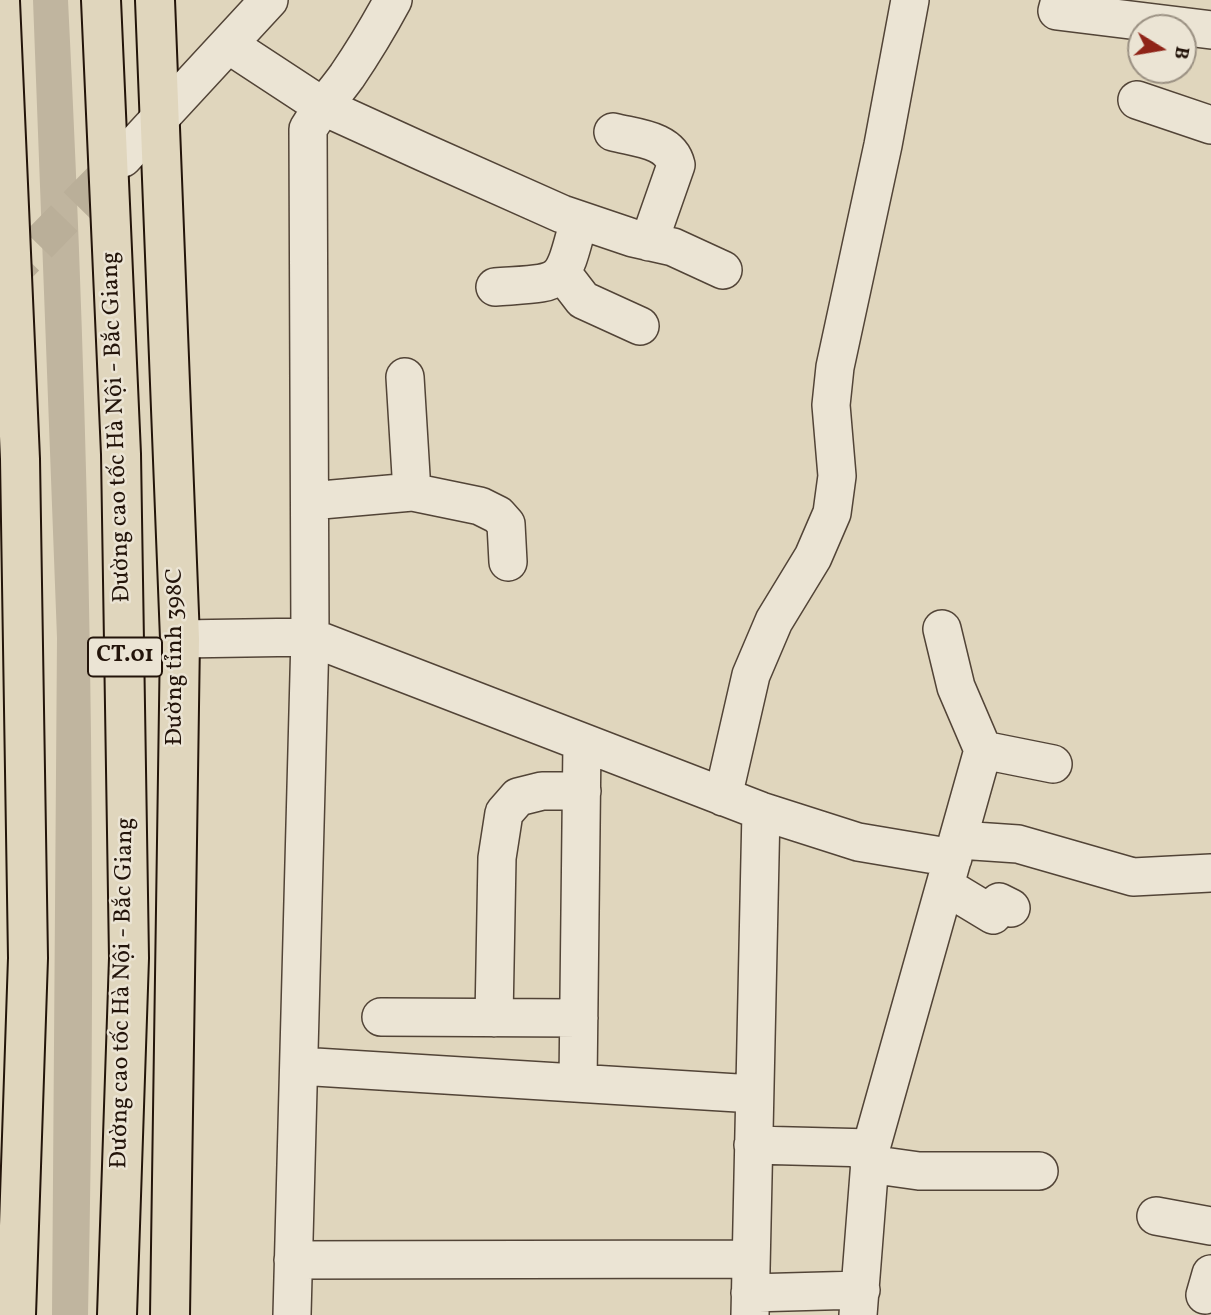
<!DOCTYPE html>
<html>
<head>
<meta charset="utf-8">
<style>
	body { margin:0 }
	#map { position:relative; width:1211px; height:1315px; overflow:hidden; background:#e0d6bd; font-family:Vollkorn,serif }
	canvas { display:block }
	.north { position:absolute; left:1127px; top:14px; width:70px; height:70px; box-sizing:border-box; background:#ebe4d4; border:2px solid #9b9183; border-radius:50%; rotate:101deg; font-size:19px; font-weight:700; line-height:28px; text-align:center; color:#23140a }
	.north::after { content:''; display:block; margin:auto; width:24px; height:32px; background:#8f2418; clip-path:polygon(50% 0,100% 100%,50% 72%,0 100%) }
</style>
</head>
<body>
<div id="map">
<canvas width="1211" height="1315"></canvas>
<div class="north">B</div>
</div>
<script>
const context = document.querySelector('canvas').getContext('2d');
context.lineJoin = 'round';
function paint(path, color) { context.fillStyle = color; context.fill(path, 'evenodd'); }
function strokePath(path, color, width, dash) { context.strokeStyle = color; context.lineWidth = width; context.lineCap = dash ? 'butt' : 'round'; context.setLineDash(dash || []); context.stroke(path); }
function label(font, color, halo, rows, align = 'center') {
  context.font = font + ' Vollkorn,serif'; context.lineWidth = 5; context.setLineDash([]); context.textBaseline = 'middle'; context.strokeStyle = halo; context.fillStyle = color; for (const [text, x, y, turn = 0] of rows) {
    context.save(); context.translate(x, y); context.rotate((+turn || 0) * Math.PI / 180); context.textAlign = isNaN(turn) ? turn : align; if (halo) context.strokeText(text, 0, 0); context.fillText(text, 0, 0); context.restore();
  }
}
paint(new Path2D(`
	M 33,0 L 68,0 C 90,438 98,876 88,1315 L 52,1315 L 57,638 Z`), '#c0b59f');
strokePath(new Path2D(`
	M 0,284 L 123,158`), '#baaf99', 37, [37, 18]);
const minor = new Path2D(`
	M 1060,0 L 1057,11 L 1211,30
	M 229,45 L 322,106 L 423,152 L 562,214 L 633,238 L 673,247 L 723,270
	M 1137,100 L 1211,125
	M 613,132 C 635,138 670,139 676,165 L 649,242
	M 123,158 L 269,0
	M 563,274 L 583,300 L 640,326
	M 495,287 C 565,282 561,288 579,220
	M 405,377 L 412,492
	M 310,501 L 412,492 L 480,506 L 498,515 L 506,524 L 508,562
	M 180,639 L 310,637 L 761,811 L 858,842 L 953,858
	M 983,750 L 1053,764
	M 723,797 L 751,675 L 774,621 L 813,557 L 832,513 L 837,476 L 831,405 L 835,367 L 883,145 L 910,0
	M 959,840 L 1018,844 L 1133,877 L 1211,873
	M 945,886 L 993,915 L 999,902 L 1011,908
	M 381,1017 L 579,1018
	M 494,1018 L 497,858 L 504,813 L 518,797 L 542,791 L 582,791
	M 299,1066 L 754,1094
	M 578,1083 L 582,742
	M 753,1145 L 871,1148
	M 869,1164 L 919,1171 L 1039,1171
	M 1156,1216 L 1211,1226
	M 293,1260 L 751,1259
	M 750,1293 L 861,1290
	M 1205,1295 L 1211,1274
	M 292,1315 L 310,637 L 308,129 C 320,109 334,94 347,76 C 364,51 379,26 393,0
	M 750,1315 L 761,811
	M 858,1315 L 871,1148 L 983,750 L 956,687 L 942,629`);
const major = new Path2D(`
	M 155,0 L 180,639 L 170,1315`);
const highway = new Path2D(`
	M 101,0 L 121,454 L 129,958 L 117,1315
	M 0,1 L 20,459 L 28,958 L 16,1315`);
strokePath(minor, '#524437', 40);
strokePath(major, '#23140a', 42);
strokePath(highway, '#23140a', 42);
strokePath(minor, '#ebe4d4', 37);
strokePath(major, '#e0d6bd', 38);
strokePath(highway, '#e0d6bd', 38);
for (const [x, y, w] of [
	[125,657,74]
]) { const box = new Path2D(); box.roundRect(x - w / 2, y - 19.5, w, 39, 5); context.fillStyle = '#ebe4d4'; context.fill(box); strokePath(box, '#23140a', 2); }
label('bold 23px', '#23140a', null, [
	["CT.01",125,657]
]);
label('24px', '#23140a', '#ebe4d4', [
	["Đường cao tốc Hà Nội - Bắc Giang",118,427,-92],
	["Đường tỉnh 398C",177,657,-90],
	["Đường cao tốc Hà Nội - Bắc Giang",124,993,-89]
]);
</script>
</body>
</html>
